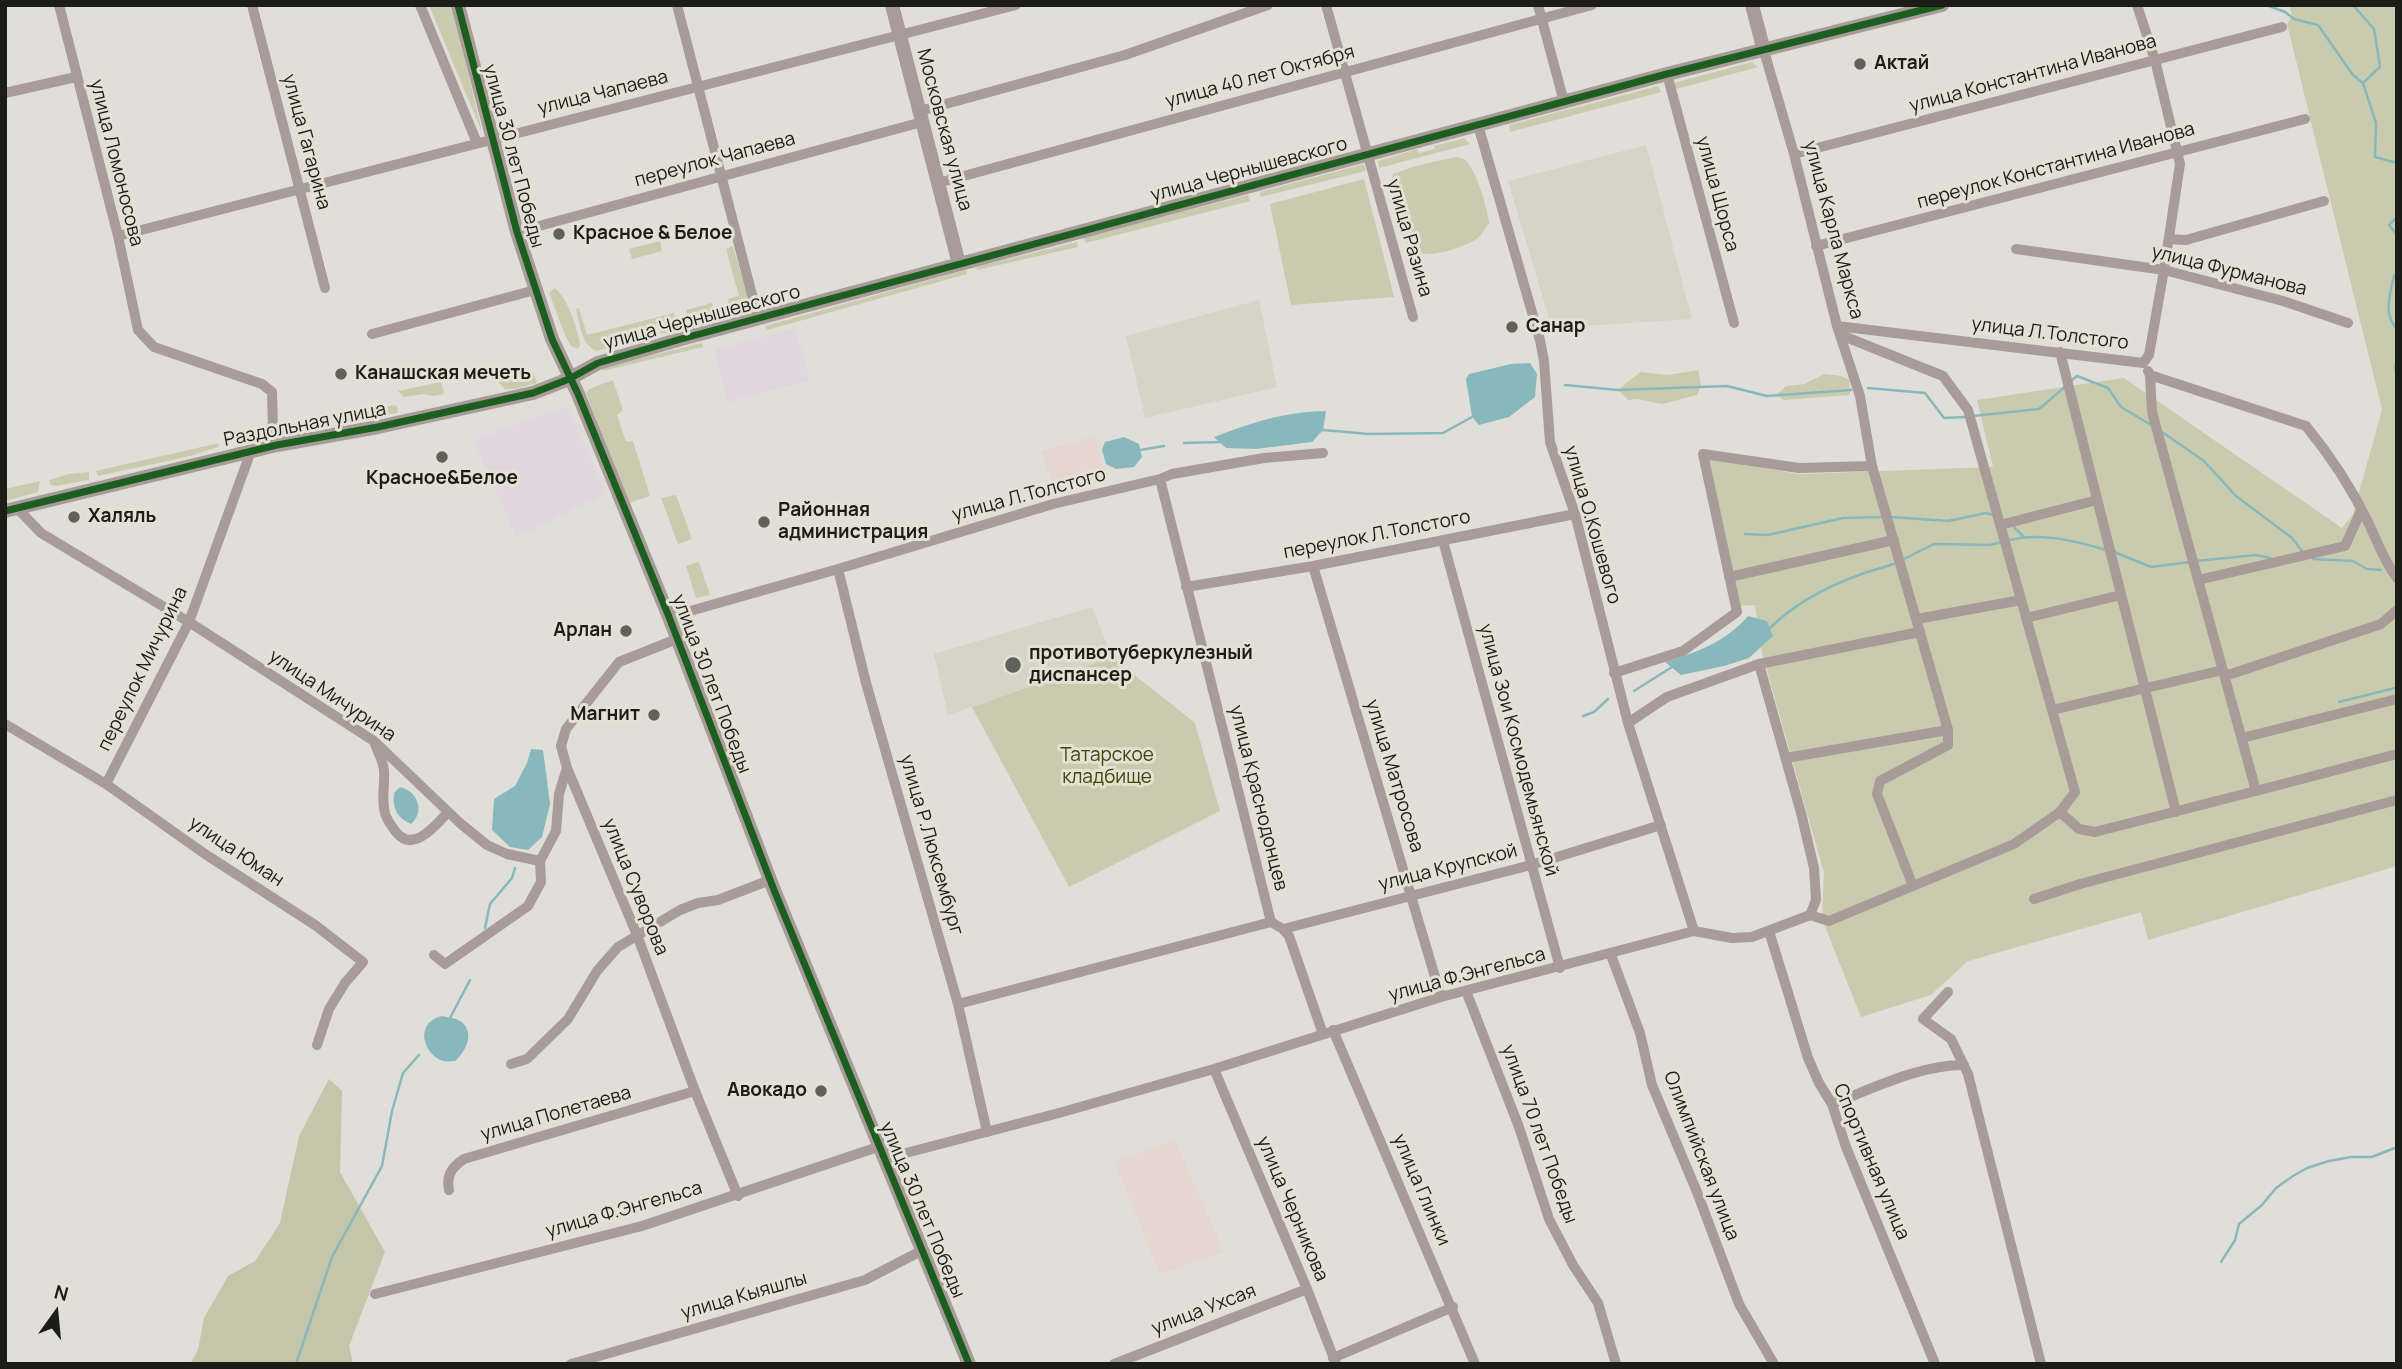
<!DOCTYPE html>
<html>
<head>
<meta charset="utf-8">
<style>
	body { margin:0 }
	#map { position:relative; width:2402px; height:1369px; overflow:hidden; background:#e0ded8; font-family:Manrope,sans-serif }
	canvas { display:block }
	.frame { position:absolute; inset:0; border:7px solid #1d1d18; pointer-events:none }
	.north { position:absolute; left:21px; top:1278px; width:70px; height:70px; -webkit-text-stroke:5px #e3e1d4; paint-order:stroke; rotate:15deg; font-size:19px; font-weight:700; line-height:28px; text-align:center; color:#1d1d18 }
	.north::after { content:''; display:block; margin:auto; width:24px; height:32px; background:#1d1d18; clip-path:polygon(50% 0,100% 100%,50% 72%,0 100%) }
</style>
</head>
<body>
<div id="map">
<canvas width="2402" height="1369"></canvas>
<div class="frame"></div>
<div class="north">N</div>
</div>
<script>
const context = document.querySelector('canvas').getContext('2d');
context.lineJoin = 'round';
function paint(path, color) { context.fillStyle = color; context.fill(path, 'evenodd'); }
function strokePath(path, color, width, dash) { context.strokeStyle = color; context.lineWidth = width; context.lineCap = dash ? 'butt' : 'round'; context.setLineDash(dash || []); context.stroke(path); }
function label(font, color, halo, rows, align = 'center') {
  context.font = font + ' Manrope,sans-serif'; context.lineWidth = 6; context.setLineDash([]); context.textBaseline = 'middle'; context.strokeStyle = halo; context.fillStyle = color; for (const [text, x, y, turn = 0] of rows) {
    context.save(); context.translate(x, y); context.rotate((+turn || 0) * Math.PI / 180); context.textAlign = isNaN(turn) ? turn : align; if (halo) context.strokeText(text, 0, 0); context.fillText(text, 0, 0); context.restore();
  }
}
paint(new Path2D(`
	M 795,328 L 810,380 L 728,402 L 714,350 Z
	M 566,406 L 607,493 L 516,537 L 474,440 Z`), '#e1d6de');
paint(new Path2D(`
	M 1095,436 L 1106,480 L 1056,494 L 1041,451 Z
	M 1175,1140 L 1224,1252 L 1160,1274 L 1115,1162 Z`), '#e5d6cf');
paint(new Path2D(`
	M 1646,145 L 1692,319 L 1552,328 L 1508,181 Z
	M 1259,300 L 1277,387 L 1145,418 L 1126,336 Z
	M 1092,607 L 1112,657 L 948,715 L 934,654 Z`), '#d6d3c7');
paint(new Path2D(`
	M 429,5 L 452,5 L 482,132 Z
	M 2290,5 L 2397,5 L 2397,866 L 2148,940 L 2141,912 L 1968,961 L 1931,995 L 1861,1017 L 1822,919 L 1824,873 L 1762,653 L 1755,605 L 1740,606 L 1709,459 L 1799,474 L 1993,467 L 1977,400 L 2124,378 L 2342,528 L 2353,514 L 2382,410 L 2287,24 L 2292,16 Z
	M 1752,62 L 1758,67 L 1676,89 L 1674,83 Z
	M 1658,86 L 1661,92 L 1510,132 L 1509,125 Z
	M 1464,138 L 1470,144 L 1379,168 L 1378,161 L 1417,149 L 1419,153 L 1435,149 L 1434,146 Z
	M 1456,157 C 1462,158 1463,158 1467,162 C 1476,170 1488,210 1489,223 C 1485,229 1481,236 1475,240 C 1461,248 1425,261 1412,249 C 1401,240 1393,202 1389,188 L 1393,174 L 1416,166 Z
	M 1364,164 L 1366,171 L 1260,197 L 1260,192 Z
	M 1364,179 L 1394,297 L 1291,305 L 1270,204 Z
	M 1248,195 L 1250,201 L 1086,243 L 1083,237 Z
	M 660,241 L 662,251 L 632,259 L 629,249 Z
	M 1077,242 L 1078,247 L 977,270 L 976,267 Z
	M 733,246 L 750,304 L 746,310 L 734,313 L 732,304 L 729,305 L 728,299 L 739,296 L 726,249 Z
	M 966,270 L 967,274 L 767,330 L 765,326 Z
	M 554,288 C 568,297 577,328 580,345 L 578,349 L 571,346 L 565,335 L 549,293 Z
	M 712,303 L 716,319 L 690,325 L 686,310 Z
	M 579,308 L 587,335 L 674,313 L 675,319 L 672,320 L 674,331 L 661,334 L 658,324 L 643,327 L 646,338 L 596,351 C 581,344 580,324 576,309 Z
	M 702,343 L 703,347 L 603,371 L 603,367 Z
	M 1698,370 L 1701,386 L 1697,395 L 1662,404 L 1637,399 L 1628,400 L 1618,390 L 1640,372 L 1668,375 Z
	M 533,372 L 537,383 L 515,389 L 505,389 L 498,382 Z
	M 1824,374 L 1841,376 L 1849,380 L 1850,395 L 1784,400 L 1776,395 L 1786,386 L 1805,384 Z
	M 613,380 L 623,410 L 617,415 L 626,442 L 633,441 L 650,496 L 629,503 L 586,393 L 589,389 Z
	M 441,382 L 444,394 L 433,396 L 423,394 L 404,397 L 398,391 Z
	M 395,405 L 398,408 L 397,413 L 365,418 L 359,416 L 359,412 Z
	M 219,443 L 218,447 L 190,456 L 98,476 L 96,471 Z
	M 89,472 L 89,480 L 56,486 L 51,485 L 49,480 L 69,474 Z
	M 40,481 L 38,492 L 5,501 L 5,489 Z
	M 676,495 L 692,539 L 678,544 L 661,498 Z
	M 699,562 L 710,595 L 696,598 L 686,566 Z
	M 1112,657 L 1195,723 L 1220,811 L 1069,887 L 972,707 Z`), '#c8cbae');
paint(new Path2D(`
	M 329,1079 L 342,1091 L 340,1172 L 385,1252 L 349,1346 L 353,1364 L 190,1364 L 198,1350 L 204,1318 L 228,1276 L 255,1261 L 280,1223 L 299,1136 Z`), '#c3c6a8');
paint(new Path2D(`
	M 1530,363 L 1537,374 L 1535,397 L 1509,417 L 1479,425 L 1472,417 L 1466,379 L 1469,374 L 1511,364 Z
	M 1326,411 L 1323,430 L 1312,442 L 1256,449 L 1226,448 L 1214,437 C 1255,422 1282,412 1326,411 Z
	M 1124,437 L 1139,444 L 1142,457 L 1134,467 L 1116,469 L 1106,464 L 1102,450 L 1105,442 Z
	M 1748,616 L 1767,621 L 1773,636 L 1749,658 L 1724,666 L 1681,675 L 1665,662 C 1696,653 1727,641 1748,616 Z
	M 531,749 L 543,750 L 550,804 L 542,837 L 528,850 L 510,847 L 492,830 L 494,799 L 515,786 L 527,763 Z
	M 400,787 C 418,791 425,812 411,824 C 397,818 392,808 394,793 Z
	M 442,1016 C 447,1017 455,1018 460,1021 C 476,1031 466,1052 455,1061 C 451,1061 447,1062 443,1061 C 424,1055 413,1023 442,1016 Z`), '#88b8bb');
strokePath(new Path2D(`
	M 2266,5 L 2285,12 L 2294,19 L 2318,25 L 2353,75 L 2363,83
	M 2353,5 L 2374,29 L 2380,67 L 2363,83 L 2376,123 L 2375,157 L 2397,163
	M 2397,217 L 2389,225 L 2397,235
	M 2397,274 L 2394,276 C 2390,294 2383,315 2397,329
	M 2397,362 L 2395,366 L 2397,380
	M 2071,381 L 2077,376 L 2108,388 L 2121,407 L 2153,426
	M 1565,385 L 1618,390 L 1727,386 L 1767,396 L 1851,390
	M 1868,388 L 1925,393 L 1944,418 L 1966,417
	M 1973,416 L 2039,409 L 2066,386
	M 1323,430 L 1369,434 L 1443,433 L 1472,417
	M 2162,432 L 2204,461 L 2236,496 L 2292,538 L 2302,551
	M 1184,443 L 1220,442
	M 1140,450 L 1164,446
	M 1890,517 L 1948,521 L 1986,513 L 1993,515
	M 2014,527 L 2024,537
	M 1745,534 L 1768,535 L 1843,518 L 1883,517
	M 2010,540 C 2041,532 2076,541 2106,550
	M 2112,551 L 2151,567 L 2190,562
	M 2313,559 L 2353,561 L 2367,569 L 2381,570
	M 1902,560 L 1934,544 L 1989,545 L 2003,542
	M 2196,561 L 2256,555 L 2270,558
	M 1770,628 C 1795,603 1826,587 1859,575 C 1871,570 1884,568 1896,563
	M 1634,691 L 1672,667
	M 2339,702 L 2395,688
	M 1583,716 L 1594,712 L 1608,699
	M 485,928 L 490,904 L 512,878 L 515,868
	M 450,1018 L 470,980
	M 2221,1262 L 2235,1240 L 2239,1224 L 2262,1205 L 2276,1188 L 2293,1176 L 2307,1168 L 2329,1161 L 2351,1157 L 2372,1157 L 2397,1147
	M 296,1364 L 332,1257 L 382,1166 L 392,1111 L 403,1073 L 419,1055`), '#88b8bb', 2.5);
strokePath(new Path2D(`
	M 59,5 L 118,236 L 138,330 L 154,347 L 262,384 L 272,392 L 273,429 L 277,445
	M 252,5 L 325,288
	M 420,5 L 477,143
	M 677,5 L 758,318
	M 1326,5 L 1413,317
	M 1538,5 L 1564,102
	M 2137,5 L 2155,60 L 2180,164 L 2164,270 L 2149,355 L 2143,363
	M 1764,51 L 1794,154 L 1837,326 L 1860,396 L 1872,466 L 1948,730 L 1786,758
	M 1667,74 L 1734,323
	M 5,93 L 76,77
	M 920,111 L 1125,55 L 1268,5
	M 1478,125 L 1540,340 L 1544,361 L 1550,442 L 1575,514 L 1628,723 L 1694,931
	M 1794,154 L 2282,27
	M 938,183 L 1592,5
	M 517,232 L 922,122
	M 118,236 L 1016,5
	M 2169,239 L 2186,240 L 2324,201
	M 1816,246 L 2305,119
	M 2016,249 L 2164,270 L 2283,301 L 2348,323
	M 1837,326 L 2143,363
	M 372,334 L 535,290
	M 2060,352 L 2176,812
	M 2148,371 L 2150,375 L 2306,426 C 2329,454 2353,491 2369,524 C 2378,543 2384,561 2397,578
	M 1160,479 L 1271,922 L 1283,929 L 1289,936 L 1323,1034
	M 17,508 L 41,533 L 189,622 L 374,741 L 461,824 L 487,845 L 507,854 L 540,861 L 556,831 L 559,794 L 567,768
	M 2000,525 L 2097,500
	M 1443,541 L 1560,968
	M 1313,566 L 1441,997
	M 838,569 L 866,683 L 958,1004 L 987,1132
	M 1729,577 L 1894,540
	M 2198,580 L 2345,546 L 2361,511
	M 1186,587 L 1313,566 L 1575,514
	M 669,617 L 838,569 L 1053,504 L 1160,479 L 1172,474 L 1264,458 L 1323,453
	M 2026,618 L 2121,595
	M 1917,619 L 2021,600
	M 677,639 L 619,662 L 566,729 L 561,746 L 567,768 L 637,935 L 695,1091 L 738,1196
	M 1614,673 L 1683,651 L 1737,612 L 1703,454 L 1799,468 L 1872,466
	M 2225,676 L 2381,624 L 2397,610
	M 2052,710 L 2223,670
	M 1628,723 L 1667,697 L 1759,664 L 1920,632
	M 5,724 L 106,784 L 205,854 L 315,925 L 363,962 L 345,983 L 329,1009 L 317,1045
	M 2242,738 L 2397,699
	M 375,744 C 378,752 383,761 384,770 C 385,782 382,795 384,808 C 385,818 390,824 396,832 C 413,854 436,825 448,812
	M 106,784 L 189,622 L 251,451
	M 2256,791 L 2397,754
	M 2060,812 L 2079,829 L 2095,832 L 2256,791 L 2152,412 L 2150,375
	M 1913,886 L 1877,794 L 1880,781 L 1948,745 L 1948,730
	M 2034,899 L 2080,884 L 2397,800
	M 1810,915 L 1829,921 L 2014,844 L 2060,812 L 2075,792 L 1968,410 L 1943,376 L 1841,335
	M 1283,929 L 1531,865 L 1661,825
	M 1769,931 L 1808,1058 L 1819,1083 L 1832,1104 L 1846,1147 L 1935,1364
	M 434,955 L 445,964 L 528,906 L 541,882 L 540,861
	M 1611,955 L 1640,1033 L 1652,1085 L 1697,1192 L 1739,1304 L 1774,1364
	M 1466,991 L 1519,1127 L 1549,1219 L 1573,1265 L 1598,1303 L 1616,1364
	M 1948,992 L 1923,1019 L 1951,1039 L 1968,1074 L 2041,1364
	M 958,1004 L 1271,922
	M 1333,1030 L 1475,1364
	M 511,1064 L 527,1059 L 568,1019 L 597,971 L 618,947 L 680,910 L 698,903 L 718,900 L 770,880
	M 1214,1069 L 1307,1289 L 1336,1364
	M 1832,1104 C 1874,1088 1919,1065 1964,1065
	M 883,1159 L 1059,1113 L 1214,1069 L 1441,997 L 1694,931 L 1732,938 L 1752,937 L 1810,915 L 1816,900 L 1814,868 L 1801,813 L 1759,664
	M 449,1190 C 446,1175 452,1167 464,1159 L 695,1091
	M 375,1294 L 642,1226 L 878,1147
	M 1333,1358 L 1453,1307
	M 571,1364 L 865,1280 L 921,1251
	M 1114,1364 L 1307,1289`), '#a99b97', 10);
strokePath(new Path2D(`
	M 458,5 L 517,232 L 552,339 L 578,394 L 669,617 L 774,890 L 969,1364
	M 892,5 L 959,264
	M 1752,5 L 1764,51
	M 5,511 L 277,445 L 378,427 L 533,393 L 569,379 L 598,363 L 681,339 L 1667,74 L 1942,5`), '#a99b97', 14);
strokePath(new Path2D(`
	M 458,5 L 517,232 L 552,339 L 578,394 L 669,617 L 774,890 L 969,1364
	M 5,511 L 277,445 L 378,427 L 533,393 L 569,379 L 598,363 L 681,339 L 1667,74 L 1942,5`), '#1b5e20', 7);
for (const [x, y, r, color] of [
	[1860,64,7,"#61615b"],
	[559,234,7,"#61615b"],
	[1512,327,7,"#61615b"],
	[341,374,7,"#61615b"],
	[442,457,7,"#61615b"],
	[74,517,7,"#61615b"],
	[764,522,7,"#61615b"],
	[626,631,7,"#61615b"],
	[1013,665,9,"#61615b"],
	[654,715,7,"#61615b"],
	[821,1091,7,"#61615b"]
]) { const dot = new Path2D(); dot.arc(x, y, r, 0, 2 * Math.PI); context.fillStyle = color; context.fill(dot); strokePath(dot, '#e3e1d4', 2.5); }
label('bold 19px', '#1d1d18', '#e3e1d4', [
	["Актай",1874,64],
	["Красное & Белое",573,234],
	["Санар",1526,327],
	["Канашская мечеть",355,374],
	["Красное&Белое",442,479,"center"],
	["Районная",778,511],
	["администрация",778,533],
	["Халяль",88,517],
	["Арлан",612,631,"right"],
	["противотуберкулезный",1029,654],
	["диспансер",1029,676],
	["Магнит",640,715,"right"],
	["Авокадо",807,1091,"right"]
], 'left');
label('19px', '#1d1d18', '#e3e1d4', [
	["улица Константина Иванова",2033,74,-15],
	["улица 40 лет Октября",1260,77,-15],
	["улица Чапаева",603,93,-14],
	["Московская улица",944,130,75],
	["улица Гагарина",306,142,75],
	["улица 30 лет Победы",513,156,75],
	["переулок Чапаева",715,160,-15],
	["улица Ломоносова",116,163,76],
	["переулок Константина Иванова",2056,166,-15],
	["улица Чернышевского",1249,170,-15],
	["улица Щорса",1717,194,75],
	["улица Карла Маркса",1833,230,75],
	["улица Разина",1409,238,74],
	["улица Фурманова",2229,271,14],
	["улица Чернышевского",702,318,-15],
	["улица Л.Толстого",2050,334,7],
	["Раздольная улица",305,425,-11],
	["улица Л.Толстого",1029,495,-15],
	["улица О.Кошевого",1592,525,74],
	["переулок Л.Толстого",1377,535,-11],
	["переулок Мичурина",143,669,-64],
	["улица 30 лет Победы",711,684,69],
	["улица Мичурина",332,696,34],
	["улица Зои Космодемьянской",1518,750,75],
	["улица Матросова",1394,776,73],
	["улица Краснодонцев",1258,798,76],
	["улица Р.Люксембург",931,845,74],
	["улица Юман",236,852,34],
	["улица Крупской",1448,868,-14],
	["улица Суворова",635,887,68],
	["улица Ф.Энгельса",1467,975,-15],
	["улица Полетаева",556,1114,-16],
	["улица 70 лет Победы",1539,1134,70],
	["Олимпийская улица",1701,1156,69],
	["Спортивная улица",1871,1162,67],
	["улица Глинки",1421,1190,67],
	["улица Черникова",1292,1209,67],
	["улица Ф.Энгельса",624,1210,-16],
	["улица 30 лет Победы",922,1210,67],
	["улица Кыяшлы",744,1296,-16],
	["улица Ухсая",1204,1310,-21]
]);
label('19px', '#414709', '#e3e1d4', [
	["Татарское",1107,756],
	["кладбище",1107,778]
]);
</script>
</body>
</html>
